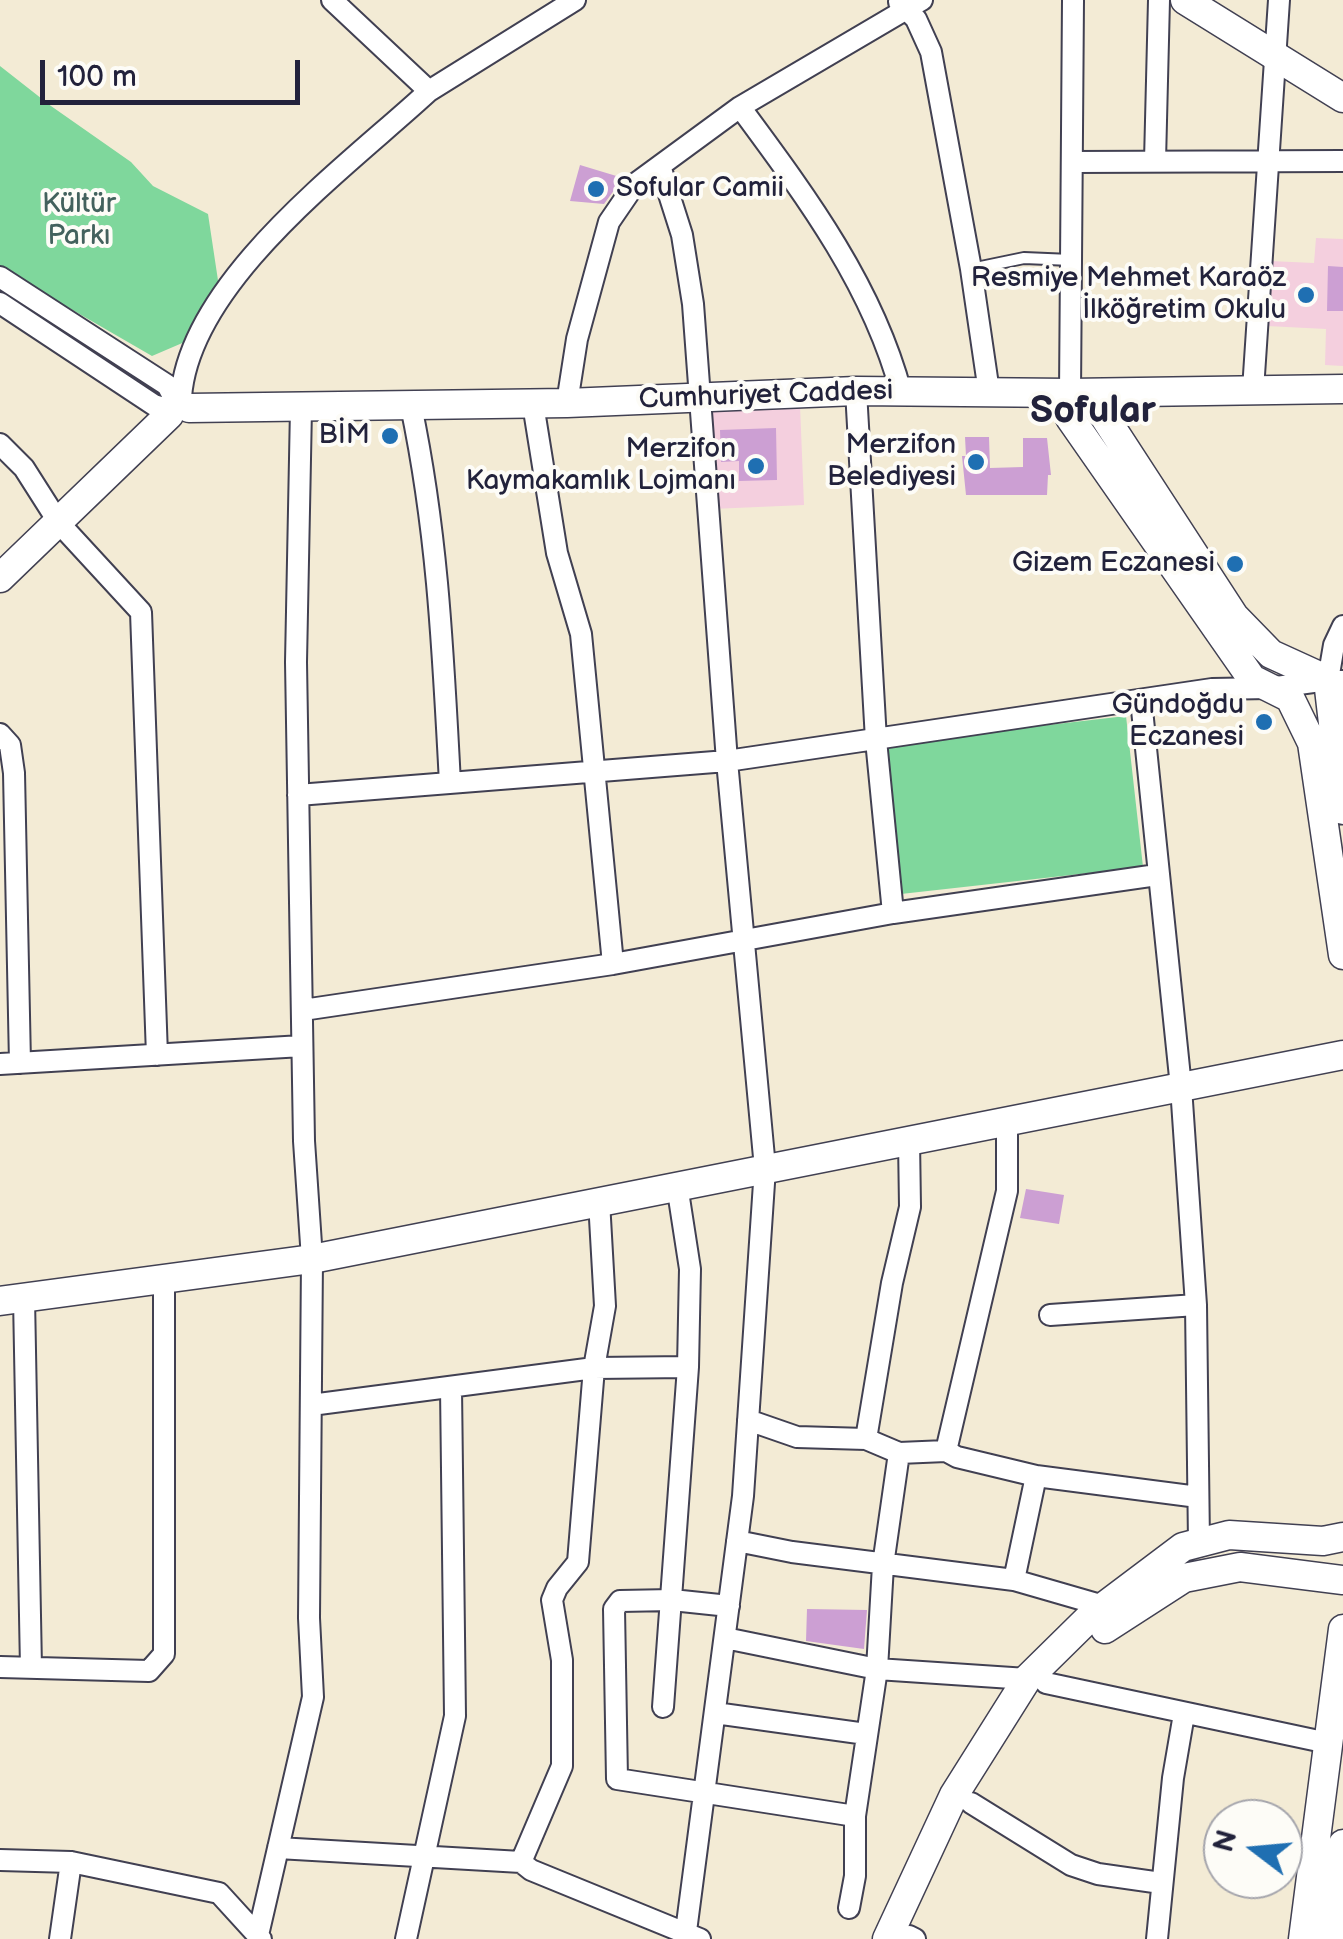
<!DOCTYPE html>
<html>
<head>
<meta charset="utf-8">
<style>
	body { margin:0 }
	#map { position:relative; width:1343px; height:1939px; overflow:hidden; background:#f3ebd5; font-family:"Balsamiq Sans",sans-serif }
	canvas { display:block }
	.north { position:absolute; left:1203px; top:1799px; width:100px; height:100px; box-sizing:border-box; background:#fdfcf7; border:2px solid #a5a5ac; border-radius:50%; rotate:286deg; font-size:28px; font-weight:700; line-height:40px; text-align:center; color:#22223b }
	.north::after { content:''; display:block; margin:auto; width:35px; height:45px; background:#1f6fb2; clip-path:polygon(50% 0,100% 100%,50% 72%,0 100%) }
	.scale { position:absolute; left:40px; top:60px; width:260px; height:45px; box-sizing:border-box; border:5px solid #22223b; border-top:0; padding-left:12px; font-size:30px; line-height:35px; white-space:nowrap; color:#22223b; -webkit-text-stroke:8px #fdfcf7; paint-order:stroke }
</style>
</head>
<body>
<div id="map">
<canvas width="1343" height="1939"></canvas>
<div class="north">N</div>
<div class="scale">100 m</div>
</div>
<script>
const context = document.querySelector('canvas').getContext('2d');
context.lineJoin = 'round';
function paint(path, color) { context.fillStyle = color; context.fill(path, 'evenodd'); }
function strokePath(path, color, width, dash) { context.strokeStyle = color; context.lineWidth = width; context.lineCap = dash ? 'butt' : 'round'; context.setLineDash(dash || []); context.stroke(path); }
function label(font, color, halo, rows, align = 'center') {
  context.font = font + ' "Balsamiq Sans",sans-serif'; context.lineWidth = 8; context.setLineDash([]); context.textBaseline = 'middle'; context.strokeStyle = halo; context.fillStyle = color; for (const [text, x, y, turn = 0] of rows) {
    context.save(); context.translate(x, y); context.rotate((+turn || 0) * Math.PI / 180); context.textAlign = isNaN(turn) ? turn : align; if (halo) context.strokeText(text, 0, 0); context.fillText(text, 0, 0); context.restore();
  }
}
paint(new Path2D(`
	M 1316,238 L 1343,239 L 1343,366 L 1325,365 L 1326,329 L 1267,326 L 1270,261 L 1314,263 Z
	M 800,405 L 804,505 L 712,509 L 708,409 Z`), '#f4cfde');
paint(new Path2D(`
	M 0,66 L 51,106 L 131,162 L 153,186 L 208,214 L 219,287 L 187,341 L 152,356 L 0,268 Z
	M 1126,716 L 1143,867 L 901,894 L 884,744 Z`), '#7fd79c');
paint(new Path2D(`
	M 580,165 L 623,178 L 604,204 L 570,201 Z
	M 1328,266 L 1343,267 L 1343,311 L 1327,311 Z
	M 776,428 L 777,480 L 739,481 L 739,461 L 721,462 L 720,430 Z
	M 965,437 L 989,437 L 990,468 L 1023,467 L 1023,438 L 1047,438 L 1051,475 L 1048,475 L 1047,495 L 966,495 L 962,456 L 966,456 Z
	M 1026,1189 L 1064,1195 L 1059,1224 L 1020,1218 Z
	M 807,1609 L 867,1610 L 864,1649 L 806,1641 Z`), '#cc9fd3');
const lane = new Path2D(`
	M 971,269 L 1024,258 L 1071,260`);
const street = new Path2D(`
	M 332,0 L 429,91 L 575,0
	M 899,2 L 916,19 L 931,52 L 971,269 L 989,392
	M 740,107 C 805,195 872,284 901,392
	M 1155,161 L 1159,0
	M 1073,162 L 1343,161
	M 660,166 L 682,235 L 693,304 L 727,761 L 765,1168 L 743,1496 L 685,1939
	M 0,277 L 167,385 L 174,398
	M 0,303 L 154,405 L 167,409
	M 1253,390 L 1279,0
	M 856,391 L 876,740 L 893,913
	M 1070,393 L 1073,0
	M 181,397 C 190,280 348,166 429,91
	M 567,403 L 577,339 L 609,222 L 635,184 L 740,107 L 922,0
	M 533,404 L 557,553 L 581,634 L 613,964
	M 411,406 C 438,535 443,653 450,783
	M 0,444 L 24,468 L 59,523 L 141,612 L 157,1055
	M 1328,680 L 1334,645 L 1343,626
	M 1141,700 L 1181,1087 L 1196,1305 L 1199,1543
	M 0,734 L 10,745 L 14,773 L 20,1063
	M 298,795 L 727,761 L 1212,689 L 1269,688 L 1328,680 L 1343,681
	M 303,1010 L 613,964 L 893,913 L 1157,875
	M 0,1064 L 302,1046
	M 24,1298 L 31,1668
	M 1050,1315 L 1196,1305
	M 311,1405 L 594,1368 L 688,1367
	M 748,1420 L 797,1437 L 866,1439 L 899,1453 L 946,1451 L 957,1457 L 1036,1476 L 1198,1497
	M 866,1439 L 892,1283 L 910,1207 L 909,1140
	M 946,1451 L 1007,1191 L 1007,1120
	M 737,1541 L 792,1552 L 1014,1580 L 1104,1606
	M 1014,1580 L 1036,1476
	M 729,1606 L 672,1600 L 620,1601 L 614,1609 L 617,1779 L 855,1816
	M 725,1638 L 877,1669 L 1027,1679
	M 0,1667 L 149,1671 L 164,1654 L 164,1279
	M 1046,1683 L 1328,1743
	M 663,1707 L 688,1367 L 690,1269 L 677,1185
	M 715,1713 L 866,1734
	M 971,1803 L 1071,1865 L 1098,1874 L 1161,1883
	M 278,1848 L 521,1862 L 531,1870 L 700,1939
	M 0,1860 L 71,1862 L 219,1893 L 261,1939
	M 521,1862 L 562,1766 L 562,1660 L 552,1600 L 557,1588 L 578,1562 L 594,1368 L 605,1306 L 599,1201
	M 849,1908 L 855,1876 L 855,1816 L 877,1669 L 883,1565 L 899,1453
	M 258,1935 L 313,1697 L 309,1618 L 312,1259 L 304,1141 L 296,662 L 301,408
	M 909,1936 L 915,1939
	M 60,1939 L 71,1862
	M 406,1939 L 455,1716 L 451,1388
	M 1157,1939 L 1173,1778 L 1184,1714`);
const secondary = new Path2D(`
	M 1185,0 L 1343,98
	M 1070,393 L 1070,418 L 1252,679 L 1290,698 L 1312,743 L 1343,955
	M 1089,393 L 1234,616 L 1271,654 L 1328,680 L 1343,810
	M 189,408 L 567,403 L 856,391 L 1070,393 L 1343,389
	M 0,578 L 169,415
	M 0,1301 L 312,1259 L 1343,1055
	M 1105,1629 L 1184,1578 L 1240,1567 L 1343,1580
	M 887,1939 L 954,1795 L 1027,1679 L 1090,1617 L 1183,1547 L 1229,1535 L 1323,1541 L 1343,1537
	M 1303,1939 L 1343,1629
	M 1331,1939 L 1343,1844`);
strokePath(lane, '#414052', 14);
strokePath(street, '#414052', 24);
strokePath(secondary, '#414052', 31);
strokePath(lane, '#fff', 10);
strokePath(street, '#fff', 20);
strokePath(secondary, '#fff', 28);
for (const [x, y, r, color] of [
	[596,189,10,"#1f6fb2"],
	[1306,295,10,"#1f6fb2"],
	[390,436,10,"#1f6fb2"],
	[976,462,10,"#1f6fb2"],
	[756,466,10,"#1f6fb2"],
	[1235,564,10,"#1f6fb2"],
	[1264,722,10,"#1f6fb2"]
]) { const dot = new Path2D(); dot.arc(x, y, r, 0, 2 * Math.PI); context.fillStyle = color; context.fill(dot); strokePath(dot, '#fdfcf7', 4); }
label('28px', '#22223b', '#fdfcf7', [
	["Sofular Camii",616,189,"left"],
	["Resmiye Mehmet Karaöz",1286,279],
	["İlköğretim Okulu",1286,311],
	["BİM",370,436],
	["Merzifon",956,446],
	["Belediyesi",956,478],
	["Merzifon",736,450],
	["Kaymakamlık Lojmanı",736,482],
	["Gizem Eczanesi",1215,564],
	["Gündoğdu",1244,706],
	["Eczanesi",1244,738]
], 'right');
label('28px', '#43615d', '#fdfcf7', [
	["Kültür",79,205],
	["Parkı",79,237]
]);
label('28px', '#22223b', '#fdfcf7', [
	["Cumhuriyet Caddesi",766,396,-2]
]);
label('bold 38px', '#22223b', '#fdfcf7', [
	["Sofular",1093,412]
]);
</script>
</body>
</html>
